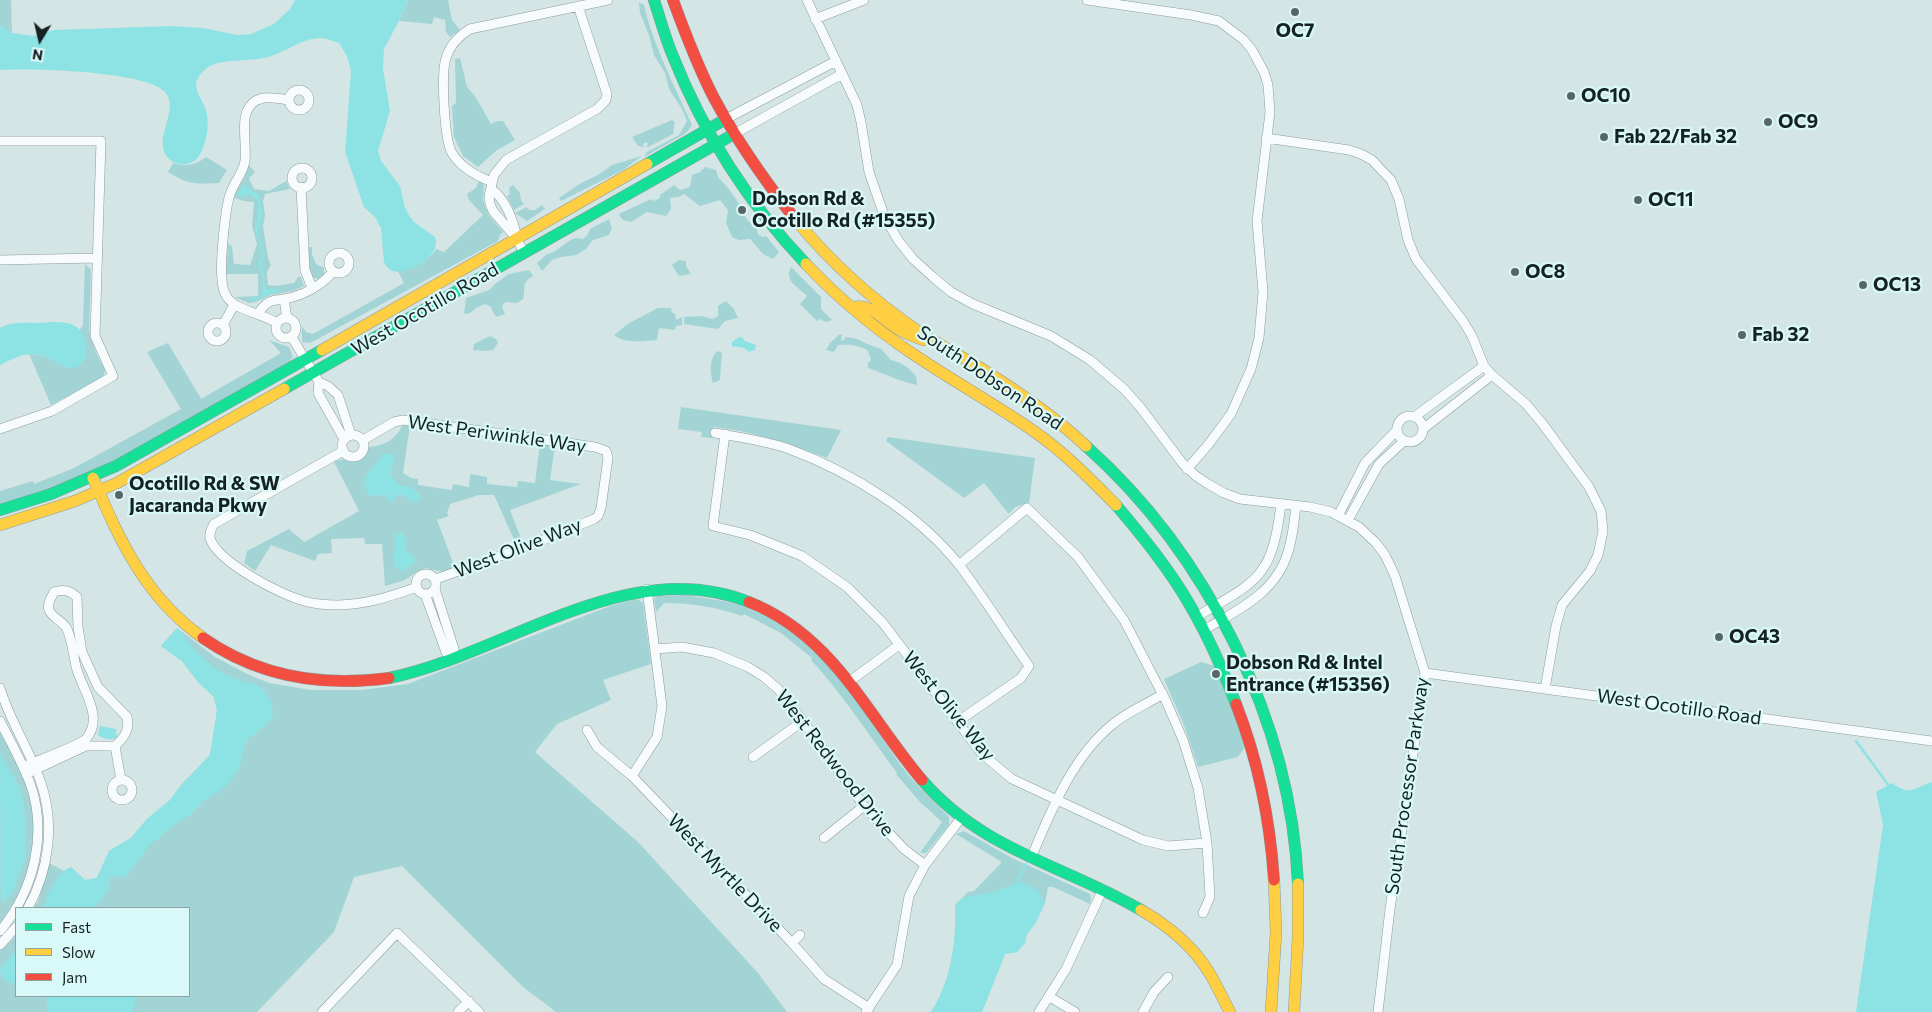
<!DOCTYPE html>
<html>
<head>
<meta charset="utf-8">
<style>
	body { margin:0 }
	#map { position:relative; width:1932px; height:1012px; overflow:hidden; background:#d3e5e5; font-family:Commissioner,sans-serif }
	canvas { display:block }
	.legend { position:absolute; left:15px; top:907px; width:175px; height:90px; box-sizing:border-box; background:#d9f9f9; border:1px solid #8ba3a3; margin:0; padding:6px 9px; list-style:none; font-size:15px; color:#162222 }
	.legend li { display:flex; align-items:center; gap:10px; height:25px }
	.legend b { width:25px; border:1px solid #8ba3a3 }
	.north { position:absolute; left:15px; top:15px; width:50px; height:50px; -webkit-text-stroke:4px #d9f9f9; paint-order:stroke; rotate:189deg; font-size:14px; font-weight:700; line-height:20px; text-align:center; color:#162222 }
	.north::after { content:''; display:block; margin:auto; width:18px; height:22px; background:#162222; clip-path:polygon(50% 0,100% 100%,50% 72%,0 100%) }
</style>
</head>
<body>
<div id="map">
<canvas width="1932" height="1012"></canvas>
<ul class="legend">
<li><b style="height:6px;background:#16e098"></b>Fast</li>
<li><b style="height:6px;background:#ffcf43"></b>Slow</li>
<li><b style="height:6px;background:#f24e42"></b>Jam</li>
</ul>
<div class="north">N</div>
</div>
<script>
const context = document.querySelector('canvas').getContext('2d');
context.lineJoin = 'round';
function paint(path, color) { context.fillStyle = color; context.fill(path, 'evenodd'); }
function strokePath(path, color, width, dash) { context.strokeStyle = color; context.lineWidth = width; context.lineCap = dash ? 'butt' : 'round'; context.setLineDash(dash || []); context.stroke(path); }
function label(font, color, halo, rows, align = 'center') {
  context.font = font + ' Commissioner,sans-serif'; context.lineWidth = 4.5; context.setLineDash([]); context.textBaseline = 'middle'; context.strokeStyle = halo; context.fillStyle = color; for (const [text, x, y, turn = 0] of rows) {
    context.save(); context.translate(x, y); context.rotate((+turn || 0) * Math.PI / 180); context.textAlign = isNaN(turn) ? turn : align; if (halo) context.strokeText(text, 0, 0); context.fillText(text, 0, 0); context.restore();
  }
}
paint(new Path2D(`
	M 0,0 L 11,0 L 12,33 L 0,26 Z
	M 408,0 L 448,0 L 452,20 L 460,30 L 450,37 L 446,32 L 445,20 L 434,17 L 432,24 L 399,21 Z
	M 639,2 L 644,5 C 653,45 675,87 692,125 L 688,131 L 683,135 L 644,157 L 647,152 L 679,135 L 687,121 L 682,109 L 669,89 L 665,73 L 654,55 L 649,35 L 640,13 Z
	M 460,58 L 467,87 L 475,96 L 491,124 L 497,121 L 503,121 L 515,140 L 497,150 L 478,167 L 463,156 L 454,137 L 452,106 L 456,103 L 455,59 Z
	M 672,120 L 675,122 L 673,134 L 648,147 L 646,147 L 648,144 L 646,142 L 643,144 L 644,147 L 638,146 L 632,137 Z
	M 642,156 L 623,170 L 561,201 L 559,198 L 581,183 L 598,175 L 612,165 Z
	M 206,157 L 227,170 L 219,183 C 197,184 187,185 168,172 L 173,163 C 184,167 197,165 206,157 Z
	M 248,164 L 255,172 L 249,178 L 254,189 L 269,191 L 286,181 L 290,189 L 265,194 L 263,201 L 265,215 L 263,226 L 268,258 L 271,265 L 267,272 L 268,285 L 275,286 L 294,283 L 298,277 L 301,277 L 304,286 L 293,291 L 271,295 L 256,302 L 249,303 L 235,297 L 258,296 L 258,274 L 226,274 L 228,244 L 232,246 L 234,264 L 250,265 L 257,244 L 252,226 L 254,202 L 244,201 L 232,197 L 245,177 Z
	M 705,167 L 716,170 L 718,177 L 729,189 L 739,204 L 737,206 L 749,222 L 756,226 L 758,235 L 763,237 L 766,236 L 779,252 L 773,259 L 763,254 L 750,239 L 739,240 L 732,237 L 726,223 L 728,210 L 720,200 L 700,206 L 684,194 L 679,197 L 670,198 L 671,209 L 666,216 L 647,212 L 631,222 C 625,221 621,220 619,214 L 651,199 L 654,201 L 660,198 L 660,195 L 674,185 L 680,190 L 690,187 L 692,175 L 700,172 Z
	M 479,180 L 484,185 L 483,200 L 488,214 L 503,232 L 500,235 L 498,241 L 310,343 L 302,342 L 302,326 L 306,332 L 313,334 L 404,283 L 398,271 C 411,269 429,261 436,249 L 444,252 L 483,215 L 469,200 L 467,194 L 476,188 Z
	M 513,185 L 520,193 L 521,201 L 524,204 L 514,210 L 507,196 L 510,194 L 509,188 Z
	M 542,205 L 545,209 L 527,221 L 515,213 L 527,207 L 529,210 L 535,210 Z
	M 609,219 L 612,228 L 609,235 L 593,240 L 586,249 L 576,255 L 561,257 L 552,260 L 542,271 L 537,263 L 547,254 L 554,252 L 569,241 L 575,238 L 583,239 L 588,234 L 590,229 Z
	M 308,247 L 312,247 L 312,254 L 316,264 L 324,268 L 324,275 L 319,279 L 311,277 Z
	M 679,260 L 686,261 L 686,266 L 691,274 L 679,276 L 672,265 Z
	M 85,264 L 91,270 L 89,329 L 96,353 L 105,370 L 103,378 L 51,405 L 29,354 C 41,354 49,357 59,364 L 83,339 L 80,330 L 83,325 Z
	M 791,267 L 821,297 L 821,309 L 832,320 L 826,322 L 819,319 L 817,321 L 800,304 L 807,296 C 799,287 783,281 791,267 Z
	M 529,270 L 533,276 C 521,282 526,289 523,299 L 517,303 L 507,302 L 504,303 L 502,307 L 505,314 L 496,317 L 490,306 L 485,304 L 476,308 L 470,313 L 464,314 L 466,298 L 489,290 L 495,284 L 509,274 Z
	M 726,301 L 734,309 L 738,318 L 725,321 L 718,329 L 684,324 L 684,317 L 701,316 L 713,319 L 718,316 L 718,306 Z
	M 658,308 L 671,308 L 672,312 L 675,314 L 676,320 L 682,317 L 682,325 L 676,326 L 675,330 L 659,328 L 657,340 C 644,341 625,344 614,335 L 629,323 Z
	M 840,334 L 842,335 L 841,341 L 845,339 L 845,337 C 859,337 868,346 881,349 L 891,360 L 900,363 L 908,368 L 916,376 L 917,385 C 898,381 886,374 868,368 L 868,363 L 871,360 L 868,351 C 861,345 847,344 838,345 L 834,352 L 826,350 L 830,343 Z
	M 490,336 L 496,339 L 498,343 L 493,350 L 486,351 L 473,350 L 474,344 Z
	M 269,340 L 289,347 L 293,357 L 288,363 L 114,462 L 70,482 L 0,504 L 0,491 L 33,481 L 34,484 L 74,468 L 181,409 L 147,352 L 168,343 L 201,399 L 281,353 Z
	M 717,351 L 722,353 L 720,380 L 713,383 C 710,373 709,359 717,351 Z
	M 681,407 L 841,430 L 827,458 C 790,444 753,431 713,427 L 712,438 L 701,437 L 702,432 L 678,429 Z
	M 410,425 L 403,473 L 411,478 L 418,479 L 418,485 L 452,490 L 453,484 L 469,487 L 470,474 L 487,477 L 487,484 L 517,487 L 518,481 L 535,483 L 540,443 L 555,446 L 550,480 L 581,484 L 510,510 L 522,541 L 516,544 L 494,495 L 479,495 L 450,504 L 447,513 L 449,516 L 437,520 L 455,568 L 443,572 L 426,568 L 418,571 L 405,580 L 385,586 L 382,544 L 365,544 L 364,538 L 331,539 L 332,553 L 318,554 L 315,561 L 271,545 L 255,571 L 244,563 L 247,551 L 289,529 L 304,542 L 359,511 L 334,462 C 347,454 363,470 369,447 C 385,445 394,441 402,426 Z
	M 888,437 L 1035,458 L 1029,503 L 1015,507 L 1009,514 L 984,483 L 964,498 L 886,441 Z
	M 684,595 C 704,598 725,600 744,607 C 821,634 861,711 907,773 C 919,789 935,802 949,817 L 949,825 L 926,853 L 920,853 L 942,822 L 919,801 L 896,774 L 897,773 C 869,735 843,695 811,660 L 812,658 L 781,633 L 744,614 L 742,616 C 716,607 692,603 664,603 L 656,612 L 654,599 L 658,596 Z
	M 637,599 L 643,603 L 651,664 L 603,680 L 611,700 L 557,724 L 535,752 L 638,842 L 758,973 L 787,1012 L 556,1012 L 523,987 L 402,866 L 354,877 L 334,932 L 257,1012 L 0,1012 L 0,951 L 12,940 L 16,934 L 16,996 L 189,996 L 189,908 L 33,908 L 38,902 L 49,863 L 64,871 L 71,867 L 85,880 L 97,878 L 109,851 L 131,838 L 147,819 L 170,800 L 182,784 L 210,755 L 217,711 L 214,697 L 198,682 L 182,661 L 161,646 L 177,628 L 215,657 L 247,674 L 269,683 L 311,690 L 361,690 L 408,684 L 610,606 Z
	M 1201,662 L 1215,666 L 1235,712 L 1245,747 L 1238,757 L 1198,767 L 1184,725 L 1164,679 Z
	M 0,731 C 7,748 21,764 27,782 C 45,833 33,882 0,923 Z
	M 964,831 L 1012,858 L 1090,894 L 1091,899 L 1090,904 L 1053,887 L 1048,887 L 1045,903 L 1035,924 L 1027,934 L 1025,943 L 1017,952 L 1005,954 L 982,1012 L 931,1012 C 951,982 957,940 955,905 L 968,892 L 974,891 L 1002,862 L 956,834 Z`), '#a3d4d5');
paint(new Path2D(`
	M 295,0 L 408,0 L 399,21 L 384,49 L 383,69 L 390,111 L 378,151 L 381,161 L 400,186 L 405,208 L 410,217 L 414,222 L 435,237 C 443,255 407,276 392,271 C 388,269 386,265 384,262 L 381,228 L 375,217 L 364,207 L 345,152 L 351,70 L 347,56 L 339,43 C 334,42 327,38 321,38 C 301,38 284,54 264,58 C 247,61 229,59 212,65 C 207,67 200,74 198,78 C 192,89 203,100 206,110 C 209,124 208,137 202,150 C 199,156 197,161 190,163 C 184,165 177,165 172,161 C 147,143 183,110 164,91 C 143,71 31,68 0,70 L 0,26 L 12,33 L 33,36 L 54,30 L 172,26 L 203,28 L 237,35 L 251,34 L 274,24 L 290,9 Z
	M 243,184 L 251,189 L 252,192 L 258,193 C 262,203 264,222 258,231 C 260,236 262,245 264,248 L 262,253 L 264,257 L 262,261 L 265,287 L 267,289 L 272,288 L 280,290 L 279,292 C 269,293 263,298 253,301 L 251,300 L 252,297 L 261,297 C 266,288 262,272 257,262 L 262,258 L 259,253 L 262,248 L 259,246 L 260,241 L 255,232 L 256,223 L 258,223 L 258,202 L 251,194 L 240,197 L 237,195 L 237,193 L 241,190 Z
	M 51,322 C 61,322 73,322 80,330 C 87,339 90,363 76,367 C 63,371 52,357 40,355 C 26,351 12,359 0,365 L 0,328 C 16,319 33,325 51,322 Z
	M 739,337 L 742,337 L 745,341 L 756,345 L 755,350 L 749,352 L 744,348 L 732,346 L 732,342 Z
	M 390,453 L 395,458 L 390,474 L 398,485 C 407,485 419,491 422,499 L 415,502 L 411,501 C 406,496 403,494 396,495 L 392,502 L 389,502 L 385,495 L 372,496 L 369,495 C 361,481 363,477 373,467 C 377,463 379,458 383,454 Z
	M 404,533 L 406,549 L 417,561 L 403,571 L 396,568 C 389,556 400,548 394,534 Z
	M 177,628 L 196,652 L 223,674 L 244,682 L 255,683 L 264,691 L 271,700 L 273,715 L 266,725 L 248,739 L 244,746 L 240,766 L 230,782 L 224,788 L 204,800 L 191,814 L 172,827 L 149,846 L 126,876 L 110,877 L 108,880 L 110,888 L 95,908 L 42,908 C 50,892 54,875 71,867 L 85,880 L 97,878 L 109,851 L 131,838 L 147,819 L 170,800 L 182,784 L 210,755 L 217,711 L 214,697 L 198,682 L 182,661 L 161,646 Z
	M 100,726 L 116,729 L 117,737 C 111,741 103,739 98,735 Z
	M 0,752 L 22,792 L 26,828 L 25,860 L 11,895 L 1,904 Z
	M 1932,782 L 1932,1012 L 1856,1012 L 1883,825 L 1876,792 L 1892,783 C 1913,797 1912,788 1932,782 Z
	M 1021,882 L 1038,890 L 1045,903 L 1035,924 L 1027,934 L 1025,943 L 1017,952 L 1005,954 L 982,1012 L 931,1012 C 951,982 957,940 955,905 L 964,897 L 989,893 Z
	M 16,951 L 16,984 C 6,983 1,978 0,968 Z
	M 46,996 L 136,996 L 136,1000 L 132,1012 L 48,1012 Z`), '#8de3e4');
strokePath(new Path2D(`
	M 1856,741 L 1889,786
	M 1016,885 L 1026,864`), '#8de3e4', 2.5);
const street = new Path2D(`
	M 807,0 L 857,105 L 861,122 L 869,172 L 885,218 L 898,240 L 913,259 L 933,277 L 951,292 L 973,304 L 1051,336 L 1090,360 L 1124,389 L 1140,407 L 1183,464 L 1196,476 L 1208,484 L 1224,493 L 1240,499 L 1310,507 L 1331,512 L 1359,527 L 1376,543 L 1385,555 L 1395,576 L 1425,673 L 1390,909 L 1378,1012
	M 1087,0 L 1191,15 L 1219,21 L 1244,40 L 1252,50 L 1264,72 L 1268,85 L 1270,112 L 1257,221 L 1263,292 L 1259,338 L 1251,369 L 1231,414 L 1208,445 L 1187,469
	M 815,19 L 864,0
	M289 100a10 10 0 1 1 20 0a10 10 0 1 1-20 0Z
	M 726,119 L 836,61
	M 734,134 L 842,74
	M 1266,138 L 1349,150 L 1361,154 L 1372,160 L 1391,180 L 1399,199 L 1408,240 L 1416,259 L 1463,321 L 1472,336 L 1484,366 L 1492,375 L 1526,404 L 1542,423 L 1589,487 L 1601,511 L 1603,531 L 1598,555 L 1590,571 L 1562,605 L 1556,626 L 1545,689
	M 0,141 L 101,141 L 95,336 L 113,376 L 52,411 L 0,429
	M292 178a10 10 0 1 1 20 0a10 10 0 1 1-20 0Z
	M 492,182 C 476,176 461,168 452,153 C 444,139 441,73 446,58 C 450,44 459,36 470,29 L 608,0
	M 301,187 L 305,270 L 312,288
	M 491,189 C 506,199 514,222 517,239
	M 524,253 L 517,239 L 493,211 L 490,204 L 489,196 L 494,175 L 506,160 L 597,109 L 606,100 L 607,94 L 578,6
	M329 263a10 10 0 1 1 20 0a10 10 0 1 1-20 0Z
	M 0,260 L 97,258
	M 284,299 L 287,318
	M 259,313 C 268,296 278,302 293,297 C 307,293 325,283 333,271
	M276 328a10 10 0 1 1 20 0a10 10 0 1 1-20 0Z
	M 277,323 C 263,314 235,310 227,297 C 224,292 222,285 222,279 C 220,264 225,205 231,192 C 235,181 243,173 245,161 C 247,146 240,117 250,106 C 259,94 276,98 289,100
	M208 332a9 9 0 1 1 18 0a9 9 0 1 1-18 0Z
	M 223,325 L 234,305
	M 291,336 L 319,382 L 328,386 L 338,395 L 351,435
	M 319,382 L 318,393 L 344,439
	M1397 429a13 13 0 1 1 26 0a13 13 0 1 1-26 0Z
	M 1414,417 L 1484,366
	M 1423,429 L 1492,375
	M 715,433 C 739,437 766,441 789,449 C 851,472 918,513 960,566 C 984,598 1006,633 1029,666 L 1021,678 L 957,722
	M 725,434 L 713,526 L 750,535 L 802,556 L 847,587 L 883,623 L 982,754 L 1012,779 L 1143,840 L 1168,846 L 1207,843
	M342 446a11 11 0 1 1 22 0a11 11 0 1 1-22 0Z
	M 363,440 L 394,422 L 403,420 L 595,447 L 606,451 L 608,458 L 601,508 L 598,516 L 594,519 L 531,545 L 436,579
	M 343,451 L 214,524 C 212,528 209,532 210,538 C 217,562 281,595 304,601 C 314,604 327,605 338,605 C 366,605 391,596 417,587
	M 1338,516 L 1365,463 L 1397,430
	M 1348,520 L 1379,464 L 1404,441
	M 959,565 L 1027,508 L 1078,557 L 1124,620 L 1166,701 L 1183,740 L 1198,788 L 1207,843 L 1210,897 L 1203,913
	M416 584a10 10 0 1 1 20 0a10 10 0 1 1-20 0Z
	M 435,589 L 454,649 L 451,658
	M 425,594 L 446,652 L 451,658
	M 1196,617 C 1257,581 1272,579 1281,504
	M 1204,630 C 1238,610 1276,593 1288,552 C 1293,537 1294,521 1296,506
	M 655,649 L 682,647 L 714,653 L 748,667 L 764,677 L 778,689 L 803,721 L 864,806 L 904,849 L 925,865
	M 1425,673 L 1932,741
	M 850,681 L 899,645
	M 0,688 C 10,722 30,750 41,783 C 55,824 49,870 28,908
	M 0,721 C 10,741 22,762 30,783 C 48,833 34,891 0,931
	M 587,730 L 597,747 L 632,776 L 792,943 L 824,979 L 869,1008
	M 115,746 L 121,780
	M 753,757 L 803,721
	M 23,767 C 34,762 80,745 86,739 C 104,718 84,692 77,670 C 73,657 73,642 67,629 C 63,621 52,618 49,610 C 47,603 51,598 54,592 C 63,589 70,590 77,597 L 78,627 L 82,652 L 98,687 L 127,717 C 130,730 124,738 115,746 L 86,746 L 26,774
	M 632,776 L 657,737 L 662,706 L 647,589
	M112 790a10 10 0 1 1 20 0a10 10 0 1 1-20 0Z
	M 824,838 L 864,806
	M 1031,858 C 1051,811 1072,757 1113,724 C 1127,712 1147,704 1163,694
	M 792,943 L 800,935
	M 0,945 L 16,927
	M 1050,997 L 1075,1012
	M 322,1012 L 397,933 L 479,1012
	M 458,1012 L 469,1001
	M 866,1012 L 897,965 L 909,896 L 925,865 L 962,817
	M 1039,1012 L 1066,969 L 1103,889
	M 1143,1012 L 1154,992 L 1168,977`);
const fast = new Path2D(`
	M 654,0 C 660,18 665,37 672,54 C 703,132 748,203 806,264
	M 647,164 L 726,119
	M 284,389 L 734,134
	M 1086,446 C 1207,554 1291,721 1298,884
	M 1116,505 C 1143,537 1170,570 1191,607 C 1209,638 1223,670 1236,704
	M 0,510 L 51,494 L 116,466 L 322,350
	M 389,678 C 506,654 628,553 749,602
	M 922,780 C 983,851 1064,865 1141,910`);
const slow = new Path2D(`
	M 795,219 C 831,263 875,302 922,334 C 942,346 962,357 982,369 C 1019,392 1054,416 1086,446
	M 806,264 C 838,298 874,328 913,354 C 953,381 995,404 1035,432 C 1065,453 1090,479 1116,505
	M 852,308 C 869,301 884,321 898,329 C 906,334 915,337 924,340
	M 322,350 L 647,164
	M 93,478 C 120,541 145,597 203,638
	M 0,525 L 75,501 L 117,483 L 284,389
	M 1141,910 C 1167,925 1194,947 1210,974 C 1217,986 1223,999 1230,1012
	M 1271,1012 L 1276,932 L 1274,880
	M 1294,1012 L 1298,937 L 1298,884`);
const jam = new Path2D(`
	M 673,0 C 685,33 698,67 714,98 C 737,141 765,181 795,219
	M 749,602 C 833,635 867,715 922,780
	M 203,638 C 259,677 323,687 389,678
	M 1236,704 C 1258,760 1270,820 1274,880`);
strokePath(street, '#8d9b9b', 10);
strokePath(fast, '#8d9b9b', 12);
strokePath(slow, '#8d9b9b', 12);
strokePath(jam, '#8d9b9b', 12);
strokePath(street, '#f8fbfb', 9);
strokePath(fast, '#16e098', 11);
strokePath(slow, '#ffcf43', 11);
strokePath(jam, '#f24e42', 11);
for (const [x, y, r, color] of [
	[1295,12,5,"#586666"],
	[1571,96,5,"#586666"],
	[1768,122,5,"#586666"],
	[1604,137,5,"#586666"],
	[1638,200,5,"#586666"],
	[742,210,5,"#586666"],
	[1515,272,5,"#586666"],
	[1863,285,5,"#586666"],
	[1742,335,5,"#586666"],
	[119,495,5,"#586666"],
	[1719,637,5,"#586666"],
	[1216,674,5,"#586666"]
]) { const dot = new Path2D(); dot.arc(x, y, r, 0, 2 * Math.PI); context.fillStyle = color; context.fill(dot); strokePath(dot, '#d9f9f9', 2); }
label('bold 19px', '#162222', '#d9f9f9', [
	["OC7",1295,31,"center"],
	["OC10",1581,96],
	["OC9",1778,122],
	["Fab 22/Fab 32",1614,137],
	["Dobson Rd &",752,199],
	["Ocotillo Rd (#15355)",752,221],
	["OC11",1648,200],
	["OC8",1525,272],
	["OC13",1873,285],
	["Fab 32",1752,335],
	["Ocotillo Rd & SW",129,484],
	["Jacaranda Pkwy",129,506],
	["OC43",1729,637],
	["Dobson Rd & Intel",1226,663],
	["Entrance (#15356)",1226,685]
], 'left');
label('19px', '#162222', '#d9f9f9', [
	["West Ocotillo Road",425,309,-30],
	["South Dobson Road",990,378,34],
	["West Periwinkle Way",497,434,8],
	["West Olive Way",518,548,-21],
	["West Olive Way",949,706,51],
	["West Ocotillo Road",1679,707,8],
	["West Redwood Drive",835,763,52],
	["South Processor Parkway",1407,786,-82],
	["West Myrtle Drive",725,873,46]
]);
</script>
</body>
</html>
